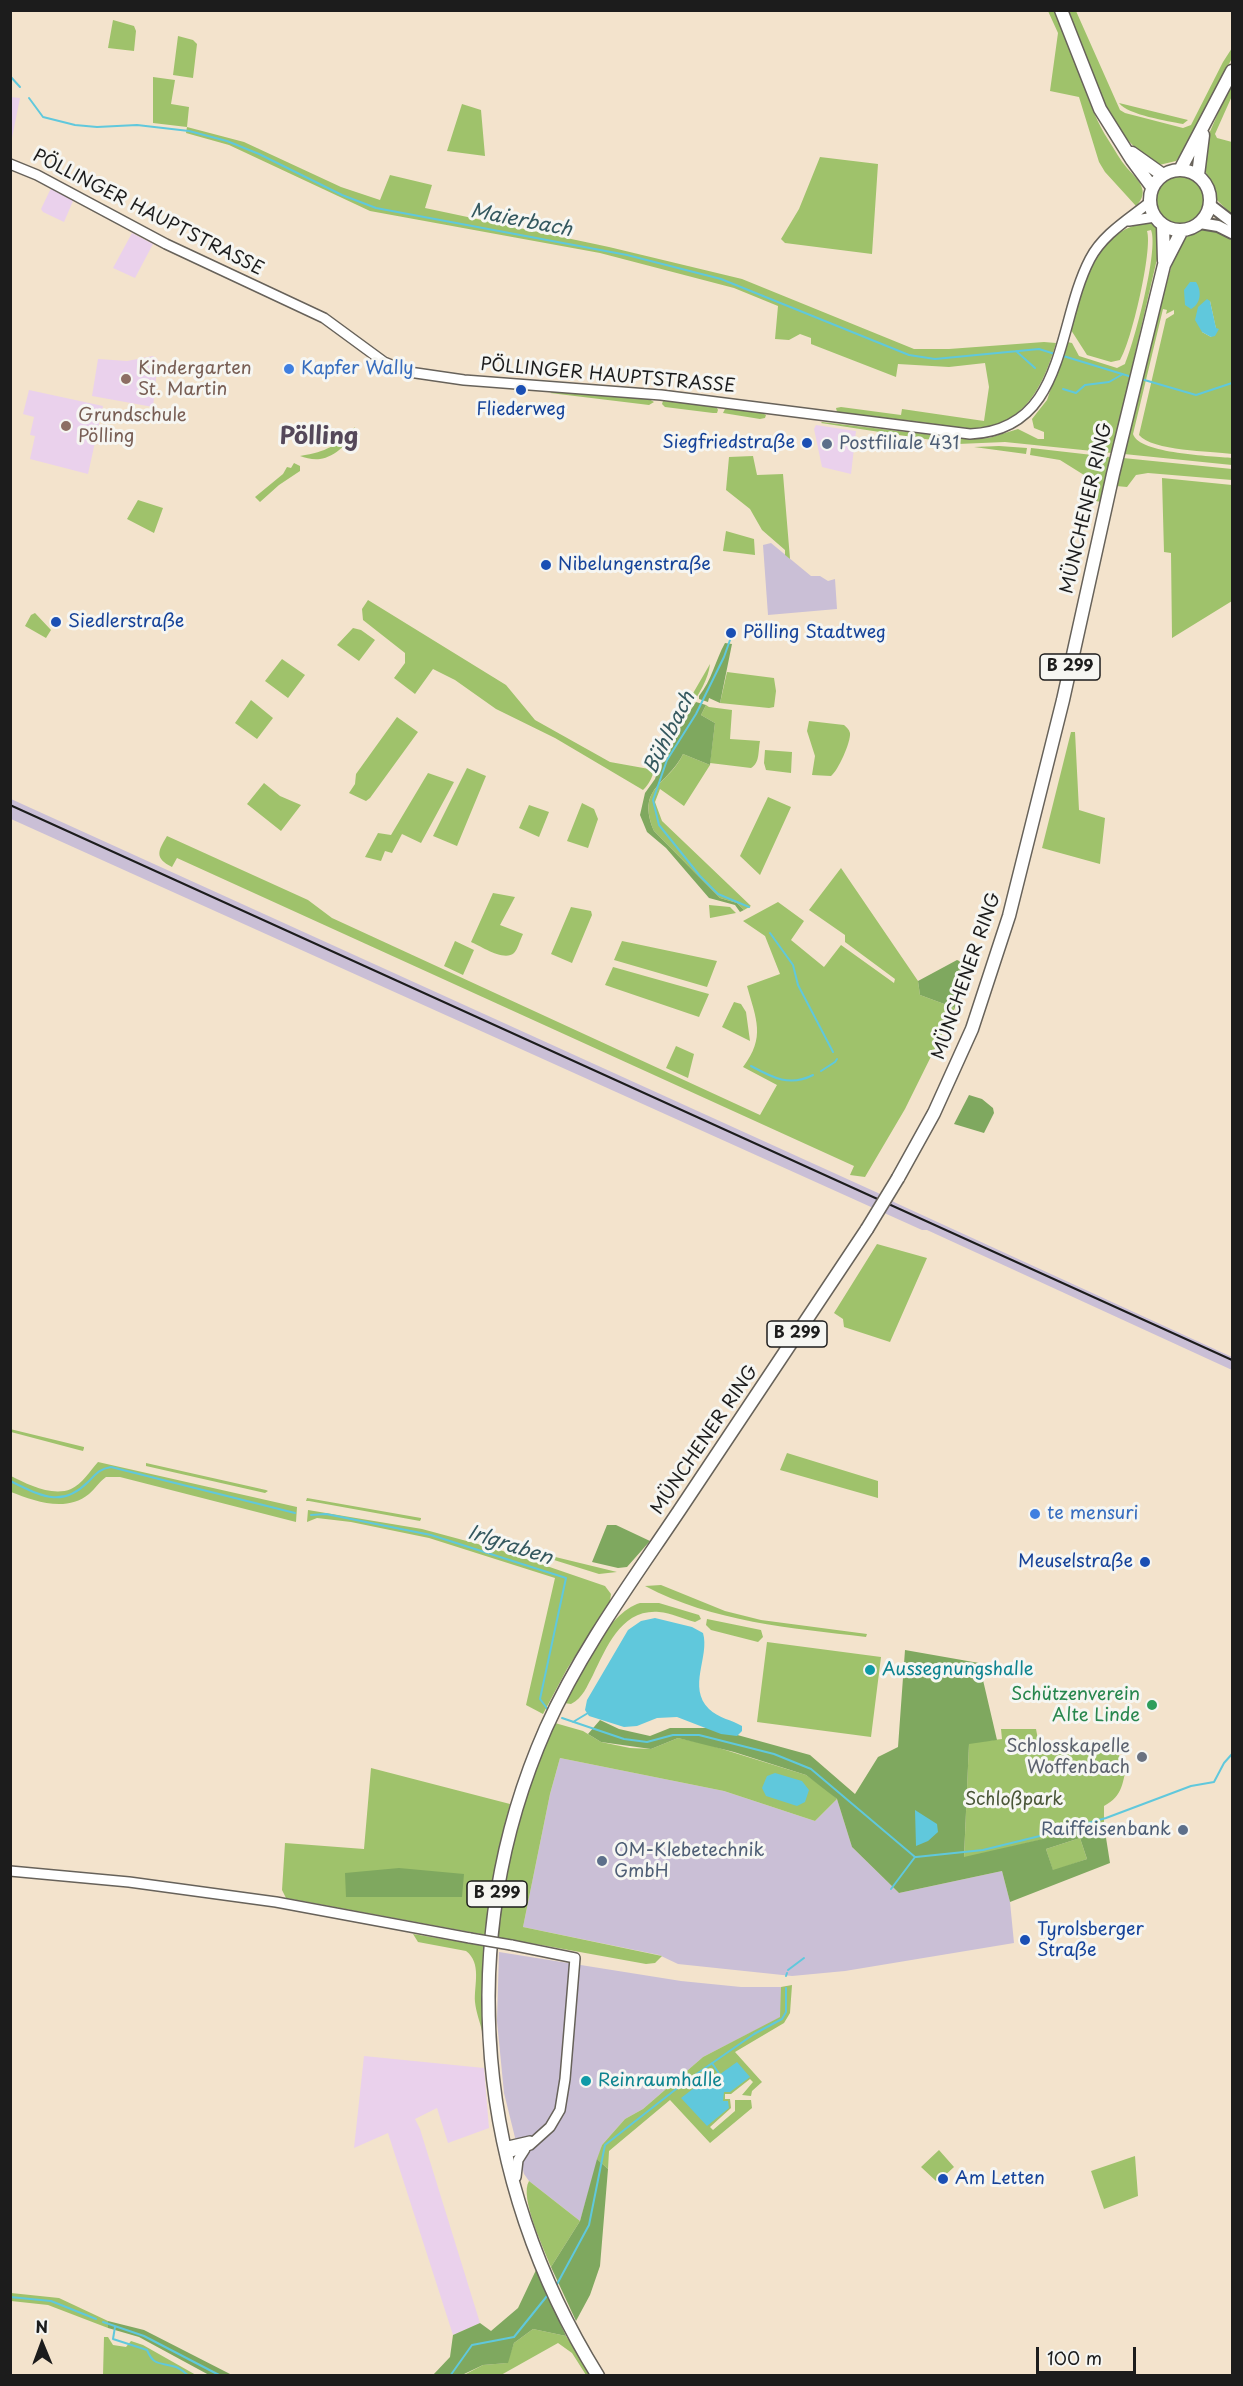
<!DOCTYPE html>
<html>
<head>
<meta charset="utf-8">
<style>
	body { margin:0 }
	#map { position:relative; width:1243px; height:2386px; overflow:hidden; background:#f3e3cc; font-family:"Playpen Sans",sans-serif }
	canvas { display:block }
	.frame { position:absolute; inset:0; border:12px solid #1c1c1c; pointer-events:none }
	.north { position:absolute; left:12px; top:2314px; width:60px; height:60px; -webkit-text-stroke:4px #f6f6f2; paint-order:stroke; rotate:359deg; font-size:16px; font-weight:700; line-height:24px; text-align:center; color:#1c1c1c }
	.north::after { content:''; display:block; margin:auto; width:21px; height:27px; background:#1c1c1c; clip-path:polygon(50% 0,100% 100%,50% 72%,0 100%) }
	.scale { position:absolute; left:1036px; top:2347px; width:100px; height:27px; box-sizing:border-box; border:3px solid #1c1c1c; border-top:0; padding-left:8px; font-size:18px; line-height:21px; white-space:nowrap; color:#1c1c1c; -webkit-text-stroke:4px #f6f6f2; paint-order:stroke }
</style>
</head>
<body>
<div id="map">
<canvas width="1243" height="2386"></canvas>
<div class="frame"></div>
<div class="north">N</div>
<div class="scale">100 m</div>
</div>
<script>
const context = document.querySelector('canvas').getContext('2d');
context.lineJoin = 'round';
function paint(path, color) { context.fillStyle = color; context.fill(path, 'evenodd'); }
function strokePath(path, color, width, dash) { context.strokeStyle = color; context.lineWidth = width; context.lineCap = dash ? 'butt' : 'round'; context.setLineDash(dash || []); context.stroke(path); }
function label(font, color, halo, rows, align = 'center') {
  context.font = font + ' "Playpen Sans",sans-serif'; context.lineWidth = 6; context.setLineDash([]); context.textBaseline = 'middle'; context.strokeStyle = halo; context.fillStyle = color; for (const [text, x, y, turn = 0] of rows) {
    context.save(); context.translate(x, y); context.rotate((+turn || 0) * Math.PI / 180); context.textAlign = isNaN(turn) ? turn : align; if (halo) context.strokeText(text, 0, 0); context.fillText(text, 0, 0); context.restore();
  }
}
paint(new Path2D(`
	M 11,97 L 20,98 L 11,143 L 10,97 Z
	M 52,186 L 73,201 L 64,222 L 43,212 L 41,209 Z
	M 132,233 L 153,244 L 135,278 L 113,268 Z
	M 153,356 L 158,360 L 153,407 L 92,396 L 98,359 L 127,361 Z
	M 29,390 L 103,406 L 88,474 L 30,459 L 35,436 L 30,435 L 34,417 L 23,414 Z
	M 816,425 L 856,431 L 851,474 L 822,467 L 814,429 Z
	M 364,2056 L 484,2068 L 489,2128 L 448,2143 L 437,2108 L 415,2119 L 420,2129 L 480,2323 L 453,2335 L 388,2133 L 354,2148 Z`), '#ead1ec');
paint(new Path2D(`
	M 771,543 L 811,576 L 820,576 L 828,581 L 835,579 L 837,609 L 768,615 L 763,545 Z
	M 11,799 L 878,1193 L 896,1203 L 1232,1357 L 1232,1370 L 927,1230 L 922,1230 L 11,819 Z
	M 560,1758 L 724,1791 L 815,1821 L 837,1799 L 852,1847 L 899,1893 L 1002,1871 L 1010,1902 L 1014,1943 L 845,1971 L 792,1976 L 678,1964 L 659,1955 L 523,1927 L 550,1794 Z
	M 499,1952 L 681,1981 L 741,1987 L 781,1987 L 781,2017 L 703,2057 L 643,2109 L 625,2119 L 602,2145 L 580,2221 L 529,2181 L 524,2174 L 504,2093 L 497,2021 Z`), '#cabfd6');
paint(new Path2D(`
	M 1048,11 L 1055,11 L 1060,20 C 1078,60 1085,104 1109,141 C 1115,150 1120,160 1127,168 C 1138,180 1151,191 1136,206 L 1105,172 L 1099,162 L 1079,97 L 1050,91 L 1058,33 Z
	M 1067,11 L 1076,11 L 1120,110 L 1125,113 L 1183,128 L 1191,125 L 1223,62 L 1232,48 L 1232,58 L 1188,145 L 1176,161 L 1159,165 C 1105,136 1088,64 1067,11 Z
	M 113,20 L 134,26 L 136,31 L 134,51 L 108,48 Z
	M 178,36 L 193,40 L 197,44 L 193,78 L 173,75 Z
	M 153,77 L 175,80 L 171,104 L 189,107 L 187,127 L 244,142 L 341,187 L 380,200 L 390,175 L 432,185 L 425,208 L 609,247 L 742,279 L 914,349 L 949,349 L 1044,342 L 1056,343 C 1044,384 1025,425 978,428 C 962,429 944,425 928,423 C 898,419 867,416 837,412 L 836,408 L 841,407 L 901,415 L 902,409 L 984,421 L 989,387 L 985,363 L 949,367 L 898,364 L 896,377 L 811,344 L 811,338 L 800,334 L 789,340 L 775,339 L 778,306 L 734,288 L 600,253 L 370,211 L 229,145 L 186,133 L 187,127 L 153,123 Z
	M 1232,81 L 1232,96 L 1215,134 L 1217,138 L 1232,142 L 1232,215 L 1217,200 L 1203,165 L 1205,143 Z
	M 1119,103 L 1188,120 L 1183,124 C 1168,121 1128,115 1119,103 Z
	M 462,104 L 481,110 L 485,156 L 447,151 Z
	M 820,157 L 878,164 L 872,254 L 785,243 L 781,239 L 799,209 Z
	M1155 199a25 25 0 1 1 50 0a25 25 0 1 1-50 0Z
	M 1148,222 C 1161,223 1159,236 1160,246 L 1112,453 L 1005,442 L 958,444 L 821,423 L 822,422 L 967,439 L 989,438 L 1018,429 L 1038,439 L 1044,439 L 1044,432 L 1034,428 L 1032,419 L 1047,400 L 1067,342 L 1072,343 L 1079,356 L 1117,368 L 1125,364 C 1134,343 1159,250 1151,230 L 1147,231 C 1153,249 1131,344 1120,360 L 1111,362 L 1087,355 L 1071,330 C 1085,285 1093,231 1148,222 Z
	M 1202,229 L 1211,229 L 1232,240 L 1232,454 C 1211,451 1152,451 1139,435 L 1166,319 L 1174,314 L 1174,310 L 1166,314 L 1167,310 L 1163,309 L 1133,434 C 1139,454 1213,456 1232,458 L 1232,465 L 1124,454 L 1147,355 L 1174,257 L 1182,241 L 1189,235 ZM 1210,301 L 1216,329 L 1211,337 L 1202,332 Z
	M 556,390 L 649,399 L 654,402 L 649,405 L 550,393 Z
	M 663,401 L 712,406 L 716,406 L 718,410 L 717,413 L 713,413 L 665,407 L 662,404 Z
	M 731,408 L 762,413 L 766,415 L 765,418 L 760,419 L 723,413 L 725,409 Z
	M 355,427 C 351,442 335,457 320,459 C 313,460 306,458 300,456 C 329,451 333,447 355,427 Z
	M 999,446 L 1027,448 L 1026,454 L 974,447 Z
	M 1031,448 L 1110,457 L 1101,502 L 1096,501 L 1092,480 L 1060,460 L 1030,455 Z
	M 753,456 L 757,475 L 783,474 L 790,559 L 785,555 L 785,550 L 762,530 L 750,509 L 726,490 L 729,457 Z
	M 1123,458 L 1232,469 L 1232,480 L 1148,473 L 1136,475 L 1127,487 L 1116,486 Z
	M 294,463 L 300,466 L 300,471 L 279,485 L 260,502 L 255,497 L 283,474 L 287,467 L 291,468 Z
	M 1162,478 L 1232,485 L 1232,601 L 1172,638 L 1171,553 L 1164,552 Z
	M 138,500 L 163,508 L 154,533 L 127,519 Z
	M 726,531 L 754,539 L 755,555 L 723,551 Z
	M 368,600 L 506,685 L 535,720 L 610,762 L 649,769 L 710,664 C 707,693 674,725 660,752 C 654,765 655,779 643,790 L 555,738 L 496,709 L 455,680 L 433,669 L 415,694 L 394,678 L 405,663 L 405,653 L 363,620 L 362,609 Z
	M 35,613 L 51,630 L 46,638 L 25,626 L 31,615 Z
	M 353,628 L 361,630 L 375,640 L 359,661 L 337,645 Z
	M 282,659 L 305,675 L 288,698 L 265,681 Z
	M 727,672 L 774,678 L 776,691 L 774,707 L 769,708 L 720,703 Z
	M 251,700 L 273,718 L 257,739 L 235,723 Z
	M 706,705 L 709,707 L 732,710 L 730,739 L 760,741 C 758,751 760,763 751,768 L 710,763 L 715,723 L 701,715 Z
	M 397,717 L 418,732 L 370,798 L 366,801 L 349,793 L 355,784 L 356,774 Z
	M 809,721 L 844,725 C 846,727 849,729 850,733 C 851,742 838,771 831,776 L 812,775 L 815,756 L 807,731 Z
	M 1071,732 L 1075,732 L 1079,810 L 1105,818 L 1100,864 L 1042,848 Z
	M 765,750 L 792,752 L 791,773 L 766,770 L 764,763 Z
	M 683,754 L 710,765 L 684,806 L 660,789 L 655,802 L 662,821 L 751,906 L 744,910 L 737,903 L 720,898 L 654,831 C 636,786 668,786 683,754 Z
	M 467,768 L 486,776 L 457,846 L 433,836 Z
	M 428,773 L 454,782 L 421,843 L 402,834 L 392,853 L 385,851 L 381,861 L 365,857 L 378,833 L 391,835 Z
	M 264,783 L 280,796 L 301,805 L 281,831 L 247,804 Z
	M 768,797 L 791,807 L 760,875 L 740,856 Z
	M 582,803 L 594,809 L 598,819 L 588,848 L 567,841 Z
	M 529,805 L 549,812 L 539,837 L 519,828 Z
	M 167,836 L 308,900 L 332,918 L 760,1115 L 777,1085 L 743,1067 C 766,1037 756,1019 747,986 L 780,974 L 765,936 L 743,921 L 778,902 L 804,921 L 791,940 L 824,967 L 841,945 L 894,983 L 895,979 L 845,942 L 845,935 L 809,910 L 841,868 L 918,981 L 920,995 L 955,1008 L 905,1109 L 865,1177 L 850,1175 L 854,1166 L 177,858 L 172,867 C 154,858 158,851 167,836 Z
	M 493,893 L 515,897 L 500,925 L 523,934 C 520,940 518,949 514,953 C 504,962 481,946 471,942 Z
	M 709,905 L 730,907 L 736,913 L 710,918 Z
	M 571,907 L 591,911 L 592,915 L 572,963 L 551,954 Z
	M 455,941 L 474,950 L 463,975 L 444,966 Z
	M 622,941 L 717,961 L 707,987 L 614,960 Z
	M 613,967 L 709,994 L 699,1017 L 605,985 Z
	M 734,1002 L 741,1004 L 746,1012 L 750,1041 L 722,1027 Z
	M 676,1046 L 694,1054 L 688,1078 L 666,1068 Z
	M 877,1244 L 927,1258 L 890,1342 L 844,1327 L 843,1319 L 834,1313 Z
	M 10,1429 L 84,1447 L 84,1448 L 83,1451 L 79,1450 L 11,1432 Z
	M 787,1453 L 878,1481 L 878,1498 L 780,1470 Z
	M 98,1462 L 297,1507 L 296,1522 L 120,1477 L 106,1477 C 99,1482 95,1489 89,1494 C 66,1513 34,1501 11,1492 L 11,1476 C 27,1484 52,1497 71,1489 C 82,1484 90,1471 98,1462 Z
	M 146,1463 L 266,1490 L 268,1491 L 265,1493 L 146,1466 Z
	M 307,1498 L 421,1518 L 421,1519 L 420,1521 L 309,1501 L 306,1501 Z
	M 308,1510 L 422,1529 L 500,1550 L 605,1586 L 611,1594 L 610,1601 L 567,1669 L 543,1714 L 526,1705 L 555,1578 L 429,1538 L 351,1522 L 317,1518 L 307,1522 Z
	M 506,1542 L 543,1554 L 617,1572 L 599,1574 L 509,1546 Z
	M 661,1585 L 725,1611 L 761,1620 L 867,1634 L 866,1637 C 791,1628 713,1622 645,1586 Z
	M 640,1603 L 659,1603 L 699,1615 L 701,1619 L 695,1622 C 683,1619 671,1613 659,1612 C 621,1609 607,1647 593,1675 C 587,1686 583,1698 571,1704 L 564,1703 C 579,1674 607,1613 640,1603 Z
	M 707,1619 L 761,1630 L 763,1637 L 758,1642 L 711,1630 L 706,1625 Z
	M 767,1642 L 881,1657 L 871,1737 L 757,1722 Z
	M 555,1723 L 583,1731 L 601,1742 L 630,1748 L 651,1749 L 678,1738 L 706,1744 L 806,1775 L 826,1789 L 837,1799 L 815,1821 L 724,1791 L 560,1758 L 550,1794 L 523,1927 L 662,1956 L 655,1963 L 646,1964 L 497,1937 L 507,1860 L 531,1781 Z
	M 1001,1729 L 1036,1729 L 1040,1750 L 1103,1742 L 1127,1762 C 1123,1782 1123,1796 1104,1806 L 1104,1825 L 964,1858 L 969,1743 L 1002,1739 Z
	M 371,1768 L 510,1804 L 498,1853 L 486,1935 L 286,1898 L 282,1890 L 285,1843 L 364,1849 Z
	M 1080,1838 L 1087,1859 L 1053,1871 L 1046,1849 Z
	M 413,1934 L 485,1946 L 482,2031 C 480,2022 476,2012 475,2002 C 474,1985 482,1963 466,1951 L 418,1942 Z
	M 792,1985 L 790,2013 L 784,2023 L 735,2052 L 762,2082 L 752,2091 L 751,2096 L 742,2095 L 753,2082 L 750,2079 L 731,2094 L 725,2094 L 725,2099 L 730,2099 L 731,2108 L 710,2127 L 713,2130 L 735,2111 L 735,2100 L 751,2100 L 752,2108 L 710,2143 L 670,2100 L 609,2151 L 608,2169 L 597,2159 L 602,2145 L 625,2119 L 643,2109 L 703,2057 L 780,2017 L 781,1987 Z
	M 939,2150 L 954,2167 L 941,2179 L 936,2181 L 921,2167 Z
	M 1135,2156 L 1138,2196 L 1104,2209 L 1091,2171 Z
	M 529,2181 L 580,2221 L 551,2267 C 544,2249 519,2197 529,2181 Z
	M 11,2293 L 59,2298 L 108,2321 L 108,2328 L 48,2305 L 11,2301 Z
	M 533,2329 L 566,2336 L 592,2375 L 586,2375 L 572,2353 L 558,2343 L 501,2375 L 462,2376 L 483,2365 L 507,2363 L 514,2343 Z
	M 104,2337 L 108,2337 L 113,2345 L 126,2347 L 131,2341 L 143,2345 L 196,2375 L 103,2375 Z`), '#9fc26b');
paint(new Path2D(`
	M 725,643 L 732,644 L 720,703 L 709,698 L 708,702 L 699,699 L 699,696 C 712,680 715,661 725,643 Z
	M 696,702 L 706,705 L 701,715 L 715,723 L 710,765 L 683,754 C 667,786 636,787 654,831 L 720,898 L 737,903 L 744,910 L 740,912 L 735,905 L 709,898 L 666,848 L 647,832 L 640,815 L 645,793 L 655,779 L 664,751 Z
	M 957,960 L 971,966 L 955,1008 L 920,995 L 918,981 Z
	M 969,1095 L 982,1099 L 993,1108 L 994,1113 L 984,1133 L 954,1124 Z
	M 607,1525 L 616,1525 L 650,1541 L 627,1567 L 618,1568 L 592,1562 Z
	M 905,1650 L 979,1663 L 997,1740 L 969,1744 L 964,1857 L 1104,1825 L 1110,1863 L 1010,1902 L 1002,1871 L 899,1893 L 852,1847 L 837,1799 L 806,1775 L 734,1752 L 678,1738 L 651,1749 L 601,1742 L 588,1734 L 600,1720 L 619,1729 L 650,1736 L 670,1728 L 712,1728 L 810,1755 L 855,1794 L 878,1757 L 898,1747 ZM 1080,1838 L 1087,1859 L 1053,1870 L 1046,1849 Z
	M 399,1868 L 464,1874 L 462,1897 L 346,1897 L 345,1873 Z
	M 597,2159 L 608,2169 L 600,2266 L 590,2295 L 576,2321 L 551,2267 L 580,2221 Z
	M 536,2270 L 566,2336 L 533,2329 L 514,2343 L 508,2363 L 483,2365 L 462,2375 L 433,2375 L 450,2357 L 453,2335 L 480,2323 L 491,2331 L 518,2308 Z
	M 108,2321 L 144,2330 L 232,2375 L 209,2375 L 139,2337 L 108,2328 Z`), '#7fa85f');
paint(new Path2D(`
	M 1190,282 L 1196,282 C 1202,291 1201,304 1191,309 L 1185,305 L 1184,290 Z
	M 1207,299 L 1210,301 L 1216,328 L 1219,329 L 1215,336 L 1211,337 L 1202,332 L 1195,320 L 1198,307 Z
	M 655,1618 L 692,1627 L 703,1633 C 710,1657 687,1687 709,1709 C 718,1718 732,1720 742,1726 L 742,1731 L 737,1736 L 721,1734 L 677,1717 L 657,1718 L 637,1726 L 624,1727 L 589,1716 L 585,1710 L 587,1700 L 628,1630 L 641,1621 Z
	M 775,1773 L 802,1781 L 809,1790 L 805,1802 L 797,1806 L 766,1796 L 762,1788 L 767,1776 Z
	M 915,1810 L 937,1824 L 938,1832 L 928,1841 L 916,1846 Z
	M 737,2062 L 750,2077 L 730,2092 L 724,2092 L 723,2101 L 728,2101 L 729,2108 L 707,2126 L 681,2098 L 707,2078 L 716,2077 Z`), '#60c8dc');
strokePath(new Path2D(`
	M 10,76 L 20,87
	M 29,98 L 43,117 L 75,125 L 97,127 L 137,125 L 189,131 L 227,141 L 259,154 L 342,195 L 376,208 L 627,255 L 721,279 L 909,355 L 935,359 L 1039,349 L 1055,354
	M 1016,351 L 1035,368
	M 1060,355 L 1132,377
	M 1141,379 L 1196,395 L 1232,383
	M 1063,389 L 1076,393 L 1085,385 L 1109,382 L 1123,374
	M 730,640 L 724,657 L 696,714 L 667,760 L 653,800 L 659,825 L 700,876 L 718,894 L 749,907
	M 770,933 L 793,965 L 798,985 L 833,1052
	M 751,1066 C 773,1078 790,1087 813,1075
	M 821,1071 L 835,1062 L 837,1059
	M 10,1481 C 40,1495 61,1509 88,1482 C 96,1474 99,1469 111,1467 L 295,1513
	M 311,1515 L 326,1514 L 431,1535 L 566,1578 L 540,1699 L 549,1711
	M 562,1718 L 624,1739 L 647,1742 L 673,1735 L 699,1735 L 774,1754 L 811,1769 L 915,1857
	M 573,1722 L 588,1713
	M 916,1857 L 983,1850 L 1052,1833 L 1106,1818 L 1191,1786 L 1214,1782 L 1224,1763 L 1232,1754
	M 891,1889 L 915,1857
	M 788,1970 L 804,1958
	M 786,1976 L 787,1973
	M 712,2063 L 720,2075
	M 556,2286 L 589,2225 L 605,2145 L 685,2082 L 754,2034 L 782,2019 L 786,2012 L 786,1988
	M 10,2297 L 51,2301 L 96,2319
	M 103,2322 L 144,2336 L 221,2376
	M 115,2327 L 113,2339 L 147,2350 C 154,2367 161,2362 176,2367 C 181,2369 185,2373 189,2376
	M 450,2376 L 472,2345 L 514,2337 L 547,2296`), '#60c8dc', 2);
const tertiary = new Path2D(`
	M 10,164 L 37,175 L 166,244 L 324,318 L 384,362 L 409,372 L 464,380 L 661,395 L 970,434 C 1067,430 1056,324 1090,259 C 1103,234 1129,219 1150,202
	M 1129,221 L 1155,217
	M 10,1871 L 129,1882 L 276,1902 L 470,1938
	M 504,2147 L 530,2141
	M 506,2154 L 530,2145 L 550,2127 L 560,2110 L 565,2079 L 575,1958 L 511,1945
	M 516,2177 L 518,2160 L 525,2149`);
const secondary = new Path2D(`
	M 1210,205 L 1232,222
	M 1200,223 L 1218,226 L 1232,233`);
const primary = new Path2D(`
	M 1061,10 L 1100,109 L 1132,160 L 1152,187
	M 1132,153 L 1163,175
	M1150 200a30 30 0 1 1 60 0a30 30 0 1 1-60 0Z
	M 1180,170 L 1232,71
	M 1198,175 L 1203,135
	M 1163,225 L 1164,261
	M 898,1178 L 934,1113 L 972,1029 L 1009,916 L 1063,700 L 1113,474 L 1164,265 L 1182,230
	M 598,2376 C 476,2180 452,1941 546,1728 C 581,1650 632,1581 679,1511 C 742,1417 805,1323 867,1229`);
strokePath(tertiary, '#67625a', 12);
strokePath(secondary, '#67625a', 14);
strokePath(primary, '#67625a', 15);
strokePath(tertiary, '#fff', 9);
strokePath(secondary, '#fff', 10);
strokePath(primary, '#fff', 12);
strokePath(new Path2D(`
	M 10,805 L 1232,1360`), '#1c1c1c', 2);
const tertiaryBridge = new Path2D(`
	M 470,1938 L 511,1945`);
const primaryBridge = new Path2D(`
	M 867,1229 L 898,1178`);
strokePath(tertiaryBridge, '#67625a', 12, []);
strokePath(primaryBridge, '#67625a', 15, []);
strokePath(tertiaryBridge, '#fff', 9);
strokePath(primaryBridge, '#fff', 12);
for (const [x, y, r, color] of [
	[289,369,6,"#3f7fe0"],
	[126,379,6,"#8d6e63"],
	[521,390,6,"#1a4fb4"],
	[66,426,6,"#8d6e63"],
	[807,443,6,"#1a4fb4"],
	[827,444,6,"#5c6f8a"],
	[546,565,6,"#1a4fb4"],
	[56,622,6,"#1a4fb4"],
	[731,633,6,"#1a4fb4"],
	[1035,1514,6,"#3f7fe0"],
	[1145,1562,6,"#1a4fb4"],
	[870,1670,6,"#0f9aa8"],
	[1152,1705,6,"#2e9e5b"],
	[1142,1757,6,"#6b7280"],
	[1183,1830,6,"#5c6f8a"],
	[602,1861,6,"#5c6f8a"],
	[1025,1940,6,"#1a4fb4"],
	[586,2081,6,"#0f9aa8"],
	[943,2179,6,"#1a4fb4"]
]) { const dot = new Path2D(); dot.arc(x, y, r, 0, 2 * Math.PI); context.fillStyle = color; context.fill(dot); strokePath(dot, '#f6f6f2', 2); }
for (const [x, y, w] of [
	[1070,667,60],
	[797,1334,60],
	[497,1894,60]
]) { const box = new Path2D(); box.roundRect(x - w / 2, y - 13, w, 26, 4.5); context.fillStyle = '#f6f6f2'; context.fill(box); strokePath(box, '#1c1c1c', 1.5); }
label('bold 16px', '#1c1c1c', null, [
	["B 299",1070,667],
	["B 299",797,1334],
	["B 299",497,1894]
]);
label('18px', '#1c1c1c', '#f6f6f2', [
	["PÖLLINGER HAUPTSTRASSE",148,213,27],
	["PÖLLINGER HAUPTSTRASSE",608,376,5],
	["MÜNCHENER RING",1087,508,-77],
	["MÜNCHENER RING",967,976,-71],
	["MÜNCHENER RING",705,1440,-56]
]);
label('18px', '#785e54', '#f6f6f2', [
	["Kindergarten",138,369],
	["St. Martin",138,390],
	["Grundschule",78,416],
	["Pölling",78,437]
], 'left');
label('18px', '#366cbe', '#f6f6f2', [
	["Kapfer Wally",301,369],
	["te mensuri",1047,1514]
], 'left');
label('18px', '#164399', '#f6f6f2', [
	["Fliederweg",521,410,"center"],
	["Siegfriedstraße",795,443,"right"],
	["Nibelungenstraße",558,565],
	["Siedlerstraße",68,622],
	["Pölling Stadtweg",743,633],
	["Meuselstraße",1133,1562,"right"],
	["Tyrolsberger",1037,1930],
	["Straße",1037,1951],
	["Am Letten",955,2179]
], 'left');
label('18px', '#4e5e75', '#f6f6f2', [
	["Postfiliale 431",839,444],
	["Raiffeisenbank",1171,1830,"right"],
	["OM-Klebetechnik",614,1851],
	["GmbH",614,1872]
], 'left');
label('18px', '#0d838f', '#f6f6f2', [
	["Aussegnungshalle",882,1670],
	["Reinraumhalle",598,2081]
], 'left');
label('18px', '#27864d', '#f6f6f2', [
	["Schützenverein",1140,1695],
	["Alte Linde",1140,1716]
], 'right');
label('18px', '#5b616d', '#f6f6f2', [
	["Schlosskapelle",1130,1747],
	["Woffenbach",1130,1768]
], 'right');
label('18px', '#4a5638', '#f6f6f2', [
	["Schloßpark",1014,1800]
]);
label('italic 20px', '#34585f', '#f6f6f2', [
	["Maierbach",521,221,11],
	["Bühlbach",670,733,-63],
	["Irlgraben",510,1546,18]
]);
label('bold 24px', '#54485a', '#f6f6f2', [
	["Pölling",319,437]
]);
</script>
</body>
</html>
